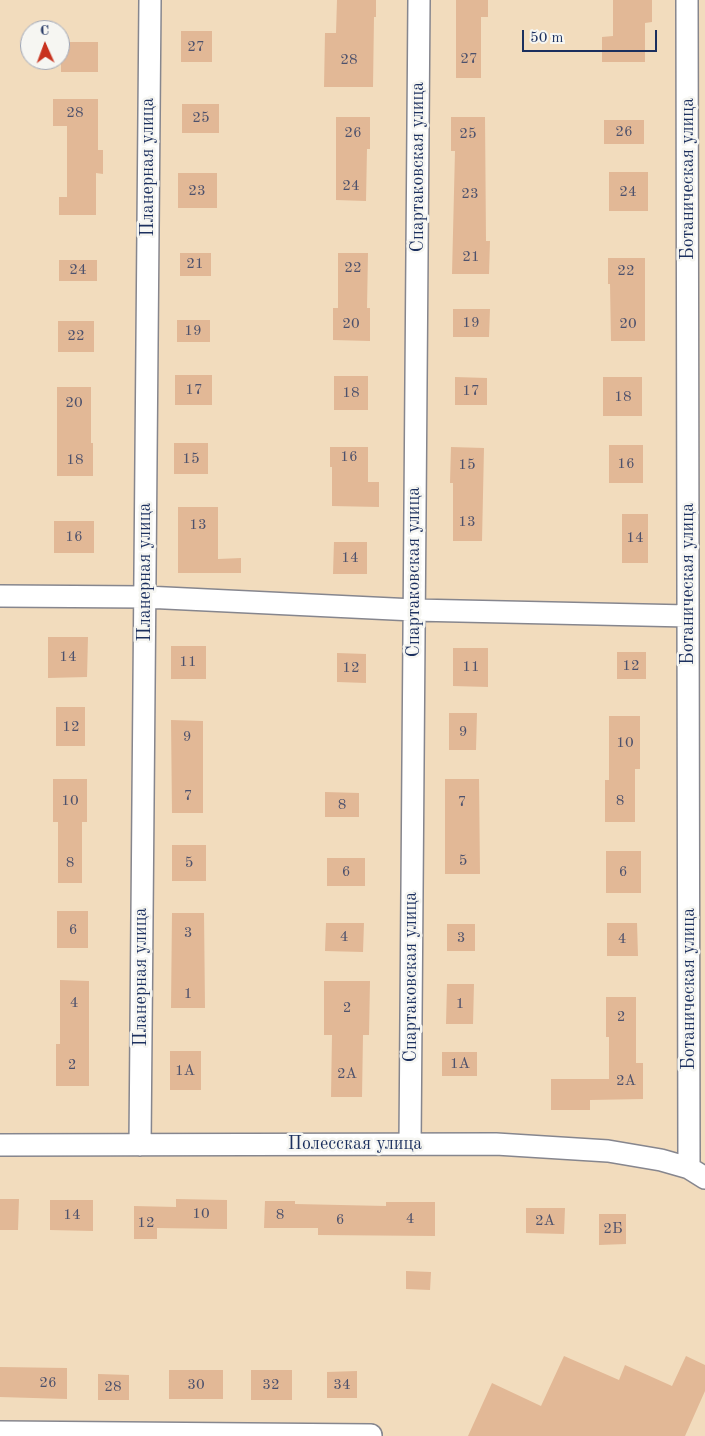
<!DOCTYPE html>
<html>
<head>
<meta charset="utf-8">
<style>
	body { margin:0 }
	#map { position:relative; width:705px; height:1436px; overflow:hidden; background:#f2dcbd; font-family:"Old Standard TT",serif }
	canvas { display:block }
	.north { position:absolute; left:20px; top:20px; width:50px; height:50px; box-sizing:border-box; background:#f6f6f2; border:1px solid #9ea6b7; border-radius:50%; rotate:358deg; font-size:14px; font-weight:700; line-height:20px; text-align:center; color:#1b2f5e }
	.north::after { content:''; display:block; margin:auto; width:18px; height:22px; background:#c8321e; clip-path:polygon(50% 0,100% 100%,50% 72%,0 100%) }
	.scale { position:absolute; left:522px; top:30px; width:135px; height:22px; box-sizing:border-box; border:2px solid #1b2f5e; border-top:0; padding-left:6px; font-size:15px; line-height:18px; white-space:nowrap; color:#1b2f5e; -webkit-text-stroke:4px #f6f6f2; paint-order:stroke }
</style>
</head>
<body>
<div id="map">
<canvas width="705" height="1436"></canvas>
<div class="north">С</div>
<div class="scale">50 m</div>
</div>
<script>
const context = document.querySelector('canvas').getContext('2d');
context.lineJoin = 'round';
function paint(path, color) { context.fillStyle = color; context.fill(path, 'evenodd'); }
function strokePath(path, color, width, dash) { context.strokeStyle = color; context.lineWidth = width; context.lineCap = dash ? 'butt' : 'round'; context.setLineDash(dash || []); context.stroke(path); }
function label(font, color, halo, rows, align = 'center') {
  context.font = font + ' "Old Standard TT",serif'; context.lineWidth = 5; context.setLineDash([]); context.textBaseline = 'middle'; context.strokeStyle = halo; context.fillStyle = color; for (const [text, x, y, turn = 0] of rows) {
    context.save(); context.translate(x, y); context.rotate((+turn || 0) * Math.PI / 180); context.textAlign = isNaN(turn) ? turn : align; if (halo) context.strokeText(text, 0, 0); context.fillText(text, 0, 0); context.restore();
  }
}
paint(new Path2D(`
	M 337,0 L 376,0 L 376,17 L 374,17 L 373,87 L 324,87 L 325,33 L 336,33 Z
	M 456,0 L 488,0 L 488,17 L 481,17 L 481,78 L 456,78 Z
	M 613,0 L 652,0 L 652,22 L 645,23 L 645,62 L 602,62 L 602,37 L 613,36 Z
	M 181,31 L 212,31 L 212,62 L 181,62 Z
	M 61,42 L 98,42 L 98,72 L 61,72 Z
	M 53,99 L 98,99 L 98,150 L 103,150 L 103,174 L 96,173 L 96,215 L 59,215 L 59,197 L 67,197 L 67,126 L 53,126 Z
	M 182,104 L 219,104 L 219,133 L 182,133 Z
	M 336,117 L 370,117 L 370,149 L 367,149 L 366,201 L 336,200 Z
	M 451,117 L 485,117 L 486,241 L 490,241 L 489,274 L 452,274 L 455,151 L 451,151 Z
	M 604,120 L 644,120 L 644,144 L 604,144 Z
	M 609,172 L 648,172 L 648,211 L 609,211 Z
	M 178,173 L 217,173 L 217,208 L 178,208 Z
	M 180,253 L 211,253 L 211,276 L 180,276 Z
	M 338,253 L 368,253 L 367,308 L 370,308 L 370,341 L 333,340 L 333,308 L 338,308 Z
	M 608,258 L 645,258 L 645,341 L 611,341 L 610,284 L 608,284 Z
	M 59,260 L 97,260 L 97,281 L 59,281 Z
	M 453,309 L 490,309 L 489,337 L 453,337 Z
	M 177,320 L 210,320 L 210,342 L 177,342 Z
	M 58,321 L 94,321 L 94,352 L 58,352 Z
	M 175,375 L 212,375 L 212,405 L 175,405 Z
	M 334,376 L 368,376 L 368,410 L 334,410 Z
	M 455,377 L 487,378 L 487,405 L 455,405 Z
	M 603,377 L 642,377 L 642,416 L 603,416 Z
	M 57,387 L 91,387 L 91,443 L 93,443 L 93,476 L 57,476 Z
	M 174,443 L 208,443 L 208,474 L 174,474 Z
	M 609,445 L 643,445 L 643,483 L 609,483 Z
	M 330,447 L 368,447 L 368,482 L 379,482 L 379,507 L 332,506 L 332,467 L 330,467 Z
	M 451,447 L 484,448 L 482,541 L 453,541 L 453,483 L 450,483 Z
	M 178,507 L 218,507 L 218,559 L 241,558 L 241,573 L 178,573 Z
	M 622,514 L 648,514 L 648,563 L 622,563 Z
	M 54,521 L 94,521 L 94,553 L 54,553 Z
	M 334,542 L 367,542 L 367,574 L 333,574 Z
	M 48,637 L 88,637 L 87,677 L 48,678 Z
	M 171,646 L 206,646 L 206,679 L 171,679 Z
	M 453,648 L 488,648 L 488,687 L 453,686 Z
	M 617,652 L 646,652 L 646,679 L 617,679 Z
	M 337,653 L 366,654 L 366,683 L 337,682 Z
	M 56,707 L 85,707 L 85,746 L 56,746 Z
	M 449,713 L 477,713 L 476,750 L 449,750 Z
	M 609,716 L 640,716 L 640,769 L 635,769 L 635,822 L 605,822 L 605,780 L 609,780 Z
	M 171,720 L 203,721 L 203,813 L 172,813 Z
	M 53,779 L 87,779 L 87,822 L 82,822 L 82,883 L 58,883 L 58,822 L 53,822 Z
	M 445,779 L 479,779 L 480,874 L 445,874 Z
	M 325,792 L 359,793 L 359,817 L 325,817 Z
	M 172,845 L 206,845 L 206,881 L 172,881 Z
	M 606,851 L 641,851 L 641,893 L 606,893 Z
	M 327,858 L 365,858 L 365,886 L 327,886 Z
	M 57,911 L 88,911 L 88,948 L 57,948 Z
	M 172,913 L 204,913 L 205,1008 L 171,1008 Z
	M 326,923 L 364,923 L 363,952 L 325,951 Z
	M 607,923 L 637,923 L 638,956 L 607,956 Z
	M 447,924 L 475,924 L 475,951 L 447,951 Z
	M 60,980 L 89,981 L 89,1086 L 56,1086 L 56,1044 L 60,1044 Z
	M 324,981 L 370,981 L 369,1035 L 363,1035 L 362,1097 L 331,1097 L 332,1035 L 324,1035 Z
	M 447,984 L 474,984 L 473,1024 L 446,1024 Z
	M 606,997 L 636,997 L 636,1063 L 643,1063 L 643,1099 L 590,1100 L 590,1110 L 551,1110 L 551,1079 L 609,1079 L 609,1037 L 606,1037 Z
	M 170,1051 L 201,1051 L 201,1090 L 170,1090 Z
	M 442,1052 L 477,1052 L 477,1076 L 442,1076 Z
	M 0,1199 L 19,1199 L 18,1230 L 0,1230 Z
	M 176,1199 L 227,1200 L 227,1229 L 157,1228 L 157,1239 L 134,1239 L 134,1206 L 176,1207 Z
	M 50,1200 L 93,1200 L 93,1231 L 50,1230 Z
	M 265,1201 L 295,1201 L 295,1204 L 386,1206 L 386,1202 L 435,1202 L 435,1236 L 318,1235 L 318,1228 L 264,1228 Z
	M 526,1208 L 565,1208 L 564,1234 L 526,1233 Z
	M 599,1214 L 626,1214 L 626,1244 L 599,1245 Z
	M 406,1271 L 431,1272 L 430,1290 L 406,1289 Z
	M 564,1356 L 619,1380 L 625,1365 L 672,1386 L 686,1356 L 705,1365 L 705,1391 L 685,1436 L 468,1436 L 492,1383 L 541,1406 Z
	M 0,1367 L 67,1368 L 67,1399 L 0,1397 Z
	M 169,1370 L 223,1370 L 223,1399 L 169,1399 Z
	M 251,1370 L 292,1370 L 292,1400 L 251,1400 Z
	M 357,1371 L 357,1398 L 327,1398 L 327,1372 Z
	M 98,1374 L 129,1375 L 129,1400 L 98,1400 Z`), '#e2b896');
const minor = new Path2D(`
	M 687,0 L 689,1168
	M 0,596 L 145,597 L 414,610 L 688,616
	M 410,1144 L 419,0
	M 0,1145 L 496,1144 L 608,1151 L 661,1160 L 689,1168 L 705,1178
	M 140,1145 L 150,0
	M 0,1432 L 371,1435`);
strokePath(minor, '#86868e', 24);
strokePath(minor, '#fff', 21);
label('15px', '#4d516c', null, [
	["27",196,47],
	["27",469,59],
	["28",349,60],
	["28",75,113],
	["25",201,118],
	["26",624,132],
	["26",353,133],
	["25",468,134],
	["24",351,186],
	["23",197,191],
	["24",628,192],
	["23",470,194],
	["21",471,257],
	["21",195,264],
	["22",353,268],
	["24",78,270],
	["22",626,271],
	["19",471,323],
	["20",351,324],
	["20",628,324],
	["19",193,331],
	["22",76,336],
	["17",194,390],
	["17",471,391],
	["18",351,393],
	["18",623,397],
	["20",74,403],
	["16",349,457],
	["15",191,459],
	["18",75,460],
	["16",626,464],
	["15",467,465],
	["13",467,522],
	["13",198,525],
	["16",74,537],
	["14",635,538],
	["14",350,558],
	["14",68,657],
	["11",188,662],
	["12",631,666],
	["11",471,667],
	["12",351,668],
	["12",71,727],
	["9",463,732],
	["9",187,737],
	["10",625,743],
	["7",188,796],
	["10",70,801],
	["8",620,801],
	["7",462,802],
	["8",342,805],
	["5",463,861],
	["8",70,863],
	["5",189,863],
	["6",346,872],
	["6",623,872],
	["6",73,930],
	["3",188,933],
	["4",344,937],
	["3",461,938],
	["4",622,939],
	["1",188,994],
	["4",74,1003],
	["1",460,1004],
	["2",347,1008],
	["2",621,1017],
	["1А",460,1064],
	["2",72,1065],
	["1А",185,1071],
	["2А",347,1074],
	["2А",626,1081],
	["10",201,1214],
	["14",72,1215],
	["8",280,1215],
	["4",410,1219],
	["6",340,1220],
	["2А",545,1221],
	["12",146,1223],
	["2Б",613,1229],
	["26",48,1383],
	["30",196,1385],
	["32",271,1385],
	["34",342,1385],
	["28",113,1387]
]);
label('18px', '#1b2f5e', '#f6f6f2', [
	["Планерная улица",148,167,-90],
	["Спартаковская улица",418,167,-90],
	["Ботаническая улица",688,179,-90],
	["Планерная улица",145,572,-90],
	["Спартаковская улица",414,572,-90],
	["Ботаническая улица",688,584,-90],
	["Планерная улица",141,977,-90],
	["Спартаковская улица",411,977,-90],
	["Ботаническая улица",689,989,-90],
	["Полесская улица",355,1144]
]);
</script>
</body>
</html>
